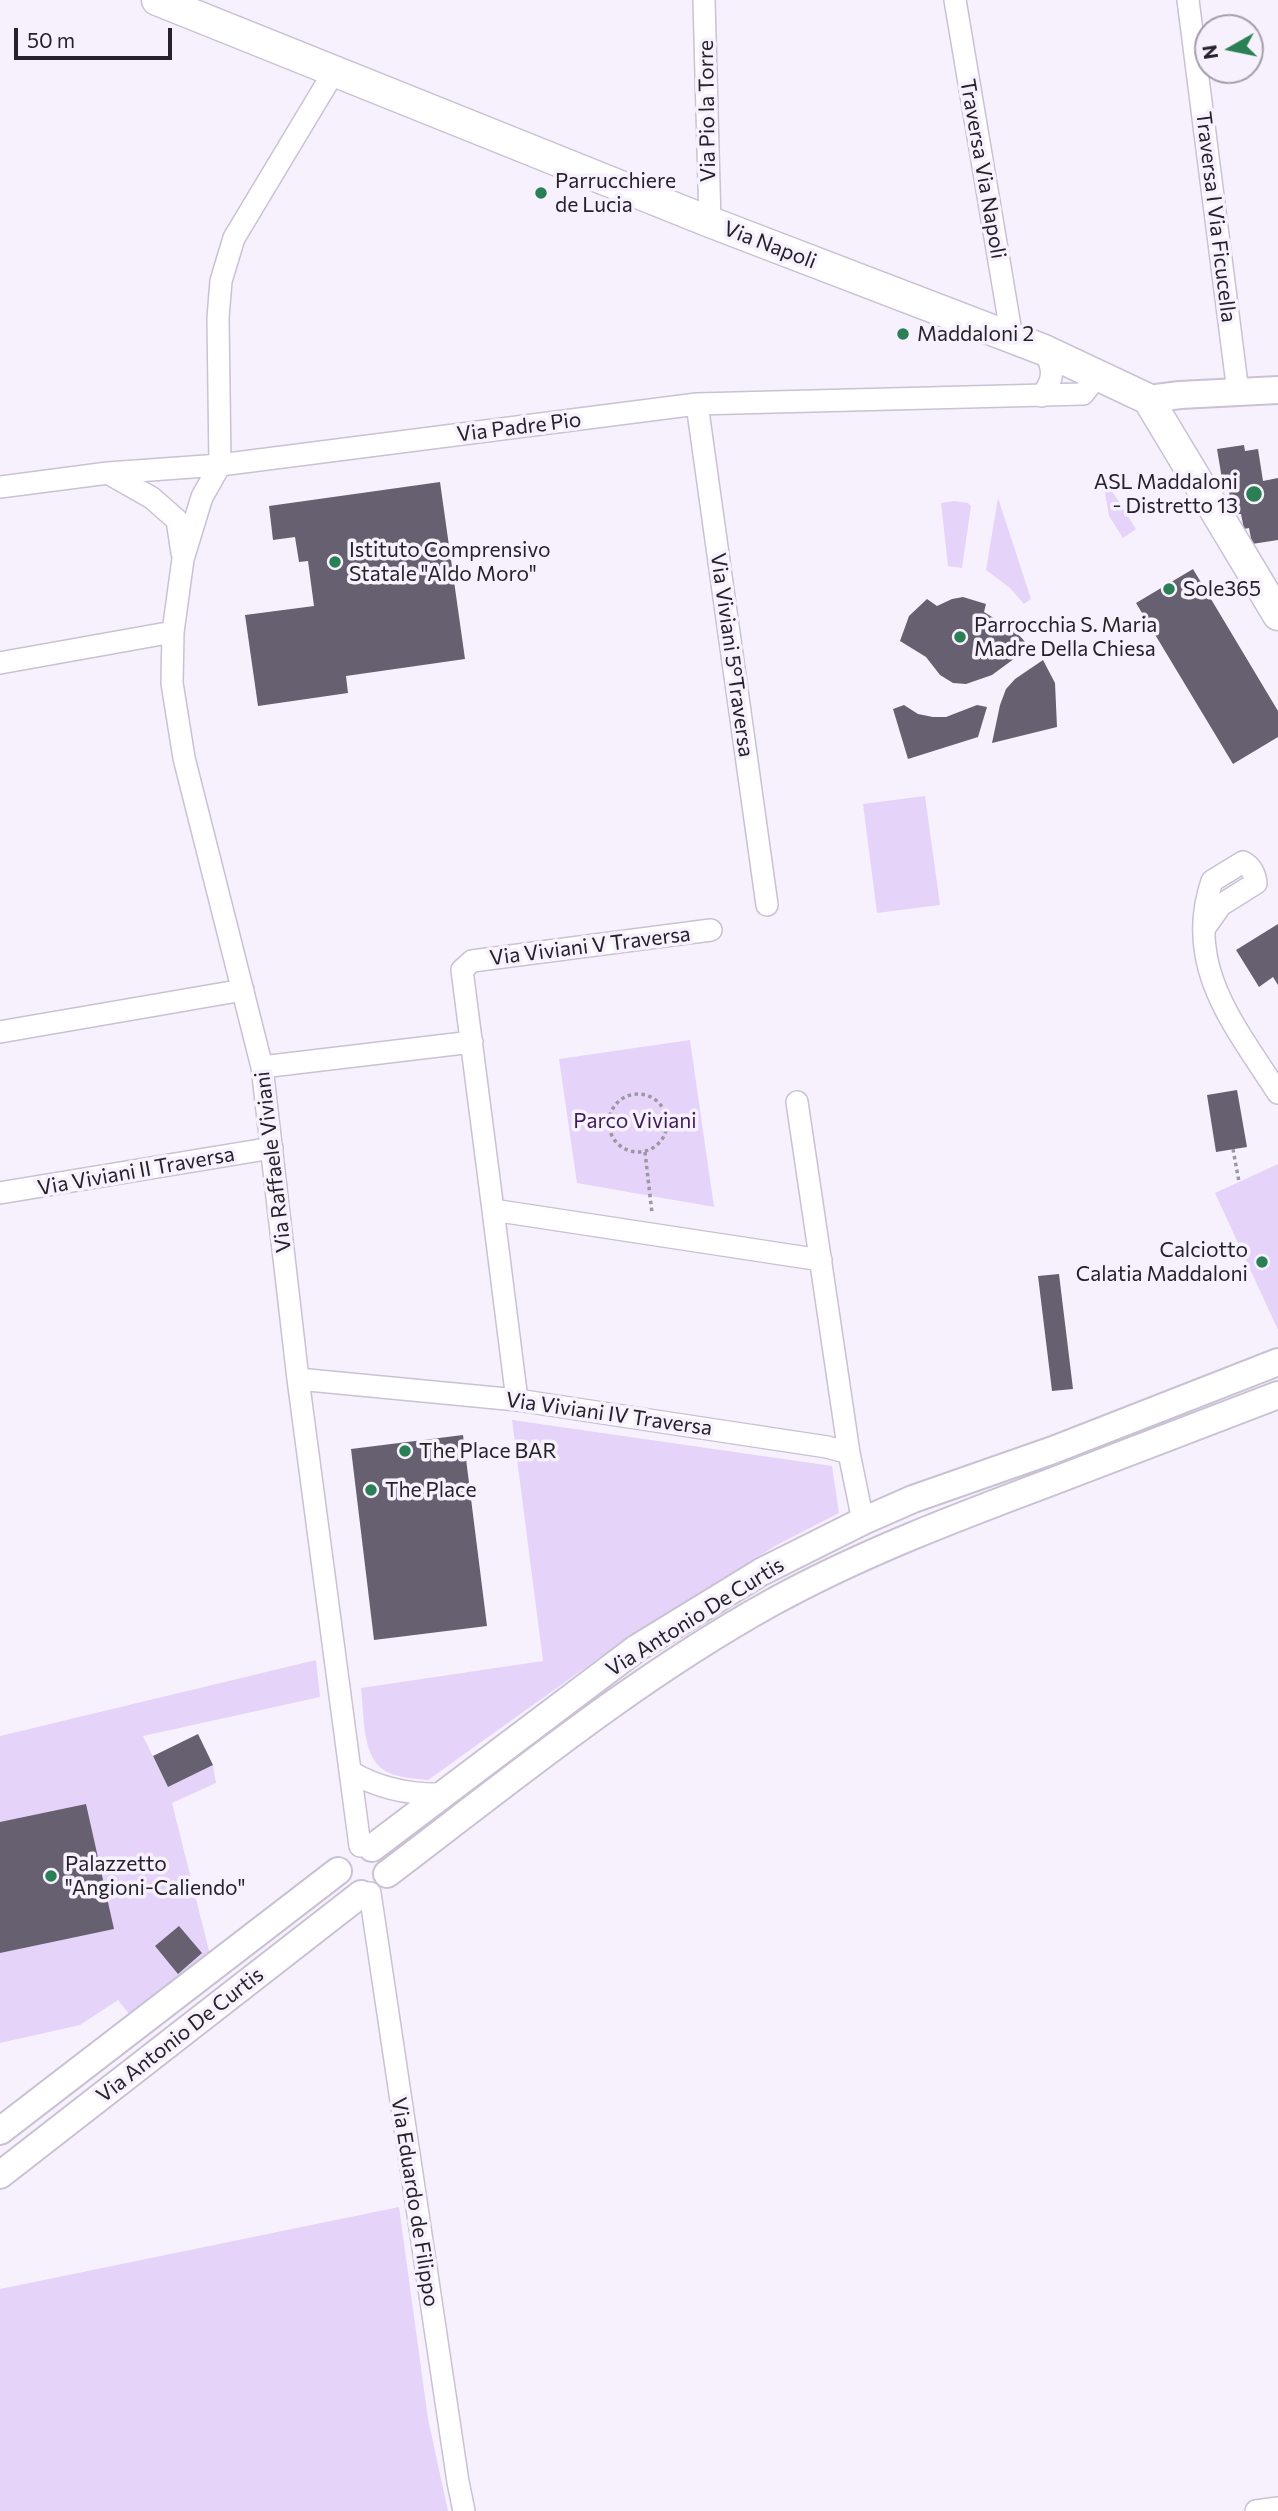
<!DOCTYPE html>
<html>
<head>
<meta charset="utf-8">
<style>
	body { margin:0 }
	#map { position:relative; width:1278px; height:2511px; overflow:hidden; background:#f7f1fd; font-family:Commissioner,sans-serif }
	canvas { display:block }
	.north { position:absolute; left:1194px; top:14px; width:70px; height:70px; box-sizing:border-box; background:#f7f1fd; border:2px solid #a39ea8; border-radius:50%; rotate:261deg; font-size:19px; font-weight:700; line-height:28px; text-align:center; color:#252229 }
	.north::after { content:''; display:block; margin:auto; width:24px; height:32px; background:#2a8054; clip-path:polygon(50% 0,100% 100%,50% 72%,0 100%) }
	.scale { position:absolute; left:14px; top:28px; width:158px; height:32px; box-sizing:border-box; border:4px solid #252229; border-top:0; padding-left:9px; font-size:21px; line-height:24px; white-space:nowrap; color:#252229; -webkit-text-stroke:5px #f7f1fd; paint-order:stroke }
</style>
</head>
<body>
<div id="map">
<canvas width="1278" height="2511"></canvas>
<div class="north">N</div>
<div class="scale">50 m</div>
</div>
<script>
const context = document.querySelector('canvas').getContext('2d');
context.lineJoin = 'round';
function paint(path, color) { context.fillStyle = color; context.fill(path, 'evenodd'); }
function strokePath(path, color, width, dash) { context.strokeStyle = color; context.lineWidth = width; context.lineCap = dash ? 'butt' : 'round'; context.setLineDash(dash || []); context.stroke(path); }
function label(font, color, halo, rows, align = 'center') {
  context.font = font + ' Commissioner,sans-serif'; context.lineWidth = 7; context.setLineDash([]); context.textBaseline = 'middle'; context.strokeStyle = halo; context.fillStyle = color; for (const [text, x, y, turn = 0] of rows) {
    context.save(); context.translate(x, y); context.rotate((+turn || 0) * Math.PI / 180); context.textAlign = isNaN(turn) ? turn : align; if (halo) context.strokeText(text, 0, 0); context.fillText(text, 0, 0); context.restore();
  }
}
paint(new Path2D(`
	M 1102,475 L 1136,529 L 1123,538 L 1109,516 Z
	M 998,498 L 1031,599 L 1024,604 L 1010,588 L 986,570 Z
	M 954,501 L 968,503 L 971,506 L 962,568 L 948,566 L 941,503 Z
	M 925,796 L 940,905 L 877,913 L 863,804 Z
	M 690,1040 L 714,1207 L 577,1183 L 559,1059 Z
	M 1278,1164 L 1278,1330 L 1215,1193 Z
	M 512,1420 L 832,1466 L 839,1513 L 775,1546 L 624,1640 L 428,1780 C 417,1779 405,1778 395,1775 C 360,1766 365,1717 361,1688 L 543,1661 Z
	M 316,1660 L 320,1697 L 143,1736 L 168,1787 L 213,1765 L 216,1783 L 172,1803 L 210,1955 L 130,2015 L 118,2000 L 80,2025 L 0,2043 L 0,1736 Z
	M 399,2207 L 428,2419 L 448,2511 L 0,2511 L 0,2289 Z`), '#e6d3f9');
paint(new Path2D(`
	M 1244,445 L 1245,451 L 1258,449 L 1263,481 L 1278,478 L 1278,540 L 1252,544 L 1249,528 L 1244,529 L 1241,514 L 1237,514 L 1236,503 L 1231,504 L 1228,484 L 1223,485 L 1217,449 Z
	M 440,482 L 465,659 L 346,676 L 348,693 L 258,706 L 245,615 L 314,606 L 308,561 L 299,562 L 295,537 L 273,540 L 269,506 Z
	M 1193,569 L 1278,711 L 1278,737 L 1233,764 L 1136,603 Z
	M 963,597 L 986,604 L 984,612 L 1016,632 L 1030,647 L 992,675 L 966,684 L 953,683 L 940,675 L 926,657 L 900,641 L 909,616 L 927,599 L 937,606 L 952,599 Z
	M 1043,660 L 1055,683 L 1057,727 L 992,743 L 1000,705 L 1006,689 L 1015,679 Z
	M 904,705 L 918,714 L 933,717 L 946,717 L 977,705 L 987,707 L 978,737 L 908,759 L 893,709 Z
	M 1278,924 L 1278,985 L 1273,977 L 1259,987 L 1236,950 Z
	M 1237,1090 L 1247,1147 L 1216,1152 L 1207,1095 Z
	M 1059,1274 L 1073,1389 L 1052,1391 L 1038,1276 Z
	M 463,1435 L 487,1626 L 374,1640 L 351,1449 Z
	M 198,1734 L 213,1765 L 168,1787 L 153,1756 Z
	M 86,1804 L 114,1929 L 0,1953 L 0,1822 Z
	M 179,1926 L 202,1953 L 178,1974 L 155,1946 Z`), '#676070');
const minor = new Path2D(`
	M 704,0 L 710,222
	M 955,0 L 1012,338
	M 1188,0 L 1238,392
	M 335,70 L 234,238 L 221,281 L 218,318 L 220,465 L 202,497 L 183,559 L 173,632 L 172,683 L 184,758 L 262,1067 L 298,1379 L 360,1846
	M 1041,396 C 1055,380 1054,368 1044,350
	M 697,404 L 767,905
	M 108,473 L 152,498 L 177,520 L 182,553
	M 0,487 L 108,473 L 220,465 L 697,404 L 1083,394 L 1098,375
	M 0,663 L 173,632
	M 1204,929 L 1221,905 L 1256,883 C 1255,874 1252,867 1243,862 L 1212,881 C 1183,966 1235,1026 1278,1093
	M 711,930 L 472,961 L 462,970 L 493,1210 L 821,1260
	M 0,1032 L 243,990
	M 262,1067 L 472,1042
	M 797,1102 L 849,1453
	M 0,1193 L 272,1148
	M 493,1210 L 517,1400
	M 298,1379 L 517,1400 L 827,1447 L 849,1453 L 863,1521
	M 351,1772 C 380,1789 411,1795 444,1794
	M 370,1893 L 458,2482 L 464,2511
	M 1256,2511 L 1278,2508`);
const tertiary = new Path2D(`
	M 1148,399 L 1180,395 L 1278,390
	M 372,1848 L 637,1648 L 761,1572 L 863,1521 L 913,1499 L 1053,1450 L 1278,1362
	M 387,1874 C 511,1780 634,1679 771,1603 C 860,1554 955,1518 1051,1482 C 1127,1453 1202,1424 1278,1395
	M 0,2131 L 338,1871
	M 0,2175 L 361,1894`);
const secondary = new Path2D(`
	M 157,0 L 710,222 L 1044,350 L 1148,399 L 1278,615`);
strokePath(minor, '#cac1d4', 24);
strokePath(tertiary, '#cac1d4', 30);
strokePath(secondary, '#cac1d4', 33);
strokePath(new Path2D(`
	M609 1123a29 29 0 1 1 58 0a29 29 0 1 1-58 0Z
	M 1233,1149 L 1239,1182
	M 645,1152 L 652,1213`), '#9c98a2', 3.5, [3.5, 3.5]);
strokePath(minor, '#fff', 21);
strokePath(tertiary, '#fff', 26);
strokePath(secondary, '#fff', 30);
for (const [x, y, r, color] of [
	[541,193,7,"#2a8054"],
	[903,334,7,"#2a8054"],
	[1254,494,9,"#2a8054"],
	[335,562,7,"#2a8054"],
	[1169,589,7,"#2a8054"],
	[960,637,7,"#2a8054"],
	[1262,1262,7,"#2a8054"],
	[405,1451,7,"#2a8054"],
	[371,1490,7,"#2a8054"],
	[51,1876,7,"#2a8054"]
]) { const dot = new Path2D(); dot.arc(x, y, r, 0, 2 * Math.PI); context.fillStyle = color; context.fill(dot); strokePath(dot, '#f7f1fd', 2.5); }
label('21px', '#252229', '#f7f1fd', [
	["Via Pio la Torre",707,111,-91],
	["Traversa Via Napoli",983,169,80],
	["Traversa I Via Ficucella",1216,217,83],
	["Via Napoli",770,245,21],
	["Via Padre Pio",519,427,-7],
	["Via Viviani 5°Traversa",732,655,82],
	["Via Viviani V Traversa",590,946,-7],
	["Via Raffaele Viviani",273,1162,-97],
	["Via Viviani II Traversa",136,1171,-10],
	["Via Viviani IV Traversa",609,1414,8],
	["Via Antonio De Curtis",695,1617,-32],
	["Via Antonio De Curtis",180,2035,-38],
	["Via Eduardo de Filippo",415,2202,81]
]);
label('21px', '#252229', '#f7f1fd', [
	["Parrucchiere",555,181],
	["de Lucia",555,205],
	["Maddaloni 2",917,334],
	["ASL Maddaloni",1238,482,"right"],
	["- Distretto 13",1238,506,"right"],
	["Istituto Comprensivo",349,550],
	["Statale \"Aldo Moro\"",349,574],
	["Sole365",1183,589],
	["Parrocchia S. Maria",974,625],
	["Madre Della Chiesa",974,649],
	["Calciotto",1248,1250,"right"],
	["Calatia Maddaloni",1248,1274,"right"],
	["The Place BAR",419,1451],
	["The Place",385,1490],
	["Palazzetto",65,1864],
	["\"Angioni-Caliendo\"",65,1888]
], 'left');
label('21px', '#3d1d57', '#f7f1fd', [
	["Parco Viviani",635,1121]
]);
</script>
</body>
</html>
